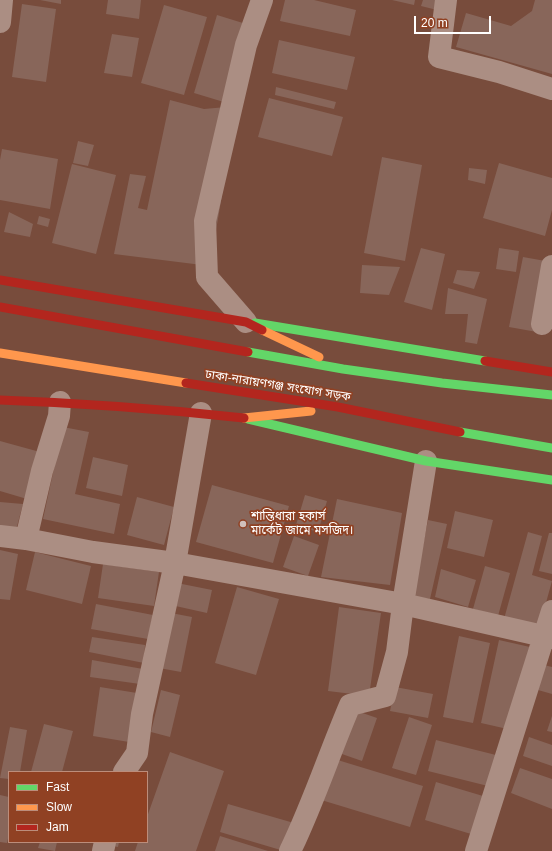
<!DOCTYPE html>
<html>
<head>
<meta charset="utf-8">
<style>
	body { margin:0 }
	#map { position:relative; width:552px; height:851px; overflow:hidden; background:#784c3c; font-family:Helvetica,sans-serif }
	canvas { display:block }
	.legend { position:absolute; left:8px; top:771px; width:140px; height:72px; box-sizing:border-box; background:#904123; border:1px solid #bc8d7b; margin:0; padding:5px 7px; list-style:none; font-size:12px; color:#fff }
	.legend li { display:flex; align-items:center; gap:8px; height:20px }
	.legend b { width:20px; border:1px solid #bc8d7b }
	.scale { position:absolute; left:414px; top:16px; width:77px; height:18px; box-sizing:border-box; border:2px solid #fff; border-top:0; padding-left:5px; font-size:12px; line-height:14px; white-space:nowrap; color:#fff; -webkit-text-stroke:3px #904123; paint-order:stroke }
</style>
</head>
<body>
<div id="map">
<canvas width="552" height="851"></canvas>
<ul class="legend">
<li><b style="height:5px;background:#63d668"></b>Fast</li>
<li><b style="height:5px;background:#ff974d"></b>Slow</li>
<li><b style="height:5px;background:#b3261e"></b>Jam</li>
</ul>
<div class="scale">20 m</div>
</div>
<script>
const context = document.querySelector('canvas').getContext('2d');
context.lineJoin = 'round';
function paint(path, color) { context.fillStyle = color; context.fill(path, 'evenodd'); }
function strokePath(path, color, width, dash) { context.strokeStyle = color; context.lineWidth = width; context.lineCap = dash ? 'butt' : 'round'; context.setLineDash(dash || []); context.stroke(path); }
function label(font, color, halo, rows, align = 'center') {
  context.font = font + ' Helvetica,"Noto Sans Bengali",sans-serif'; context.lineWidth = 3.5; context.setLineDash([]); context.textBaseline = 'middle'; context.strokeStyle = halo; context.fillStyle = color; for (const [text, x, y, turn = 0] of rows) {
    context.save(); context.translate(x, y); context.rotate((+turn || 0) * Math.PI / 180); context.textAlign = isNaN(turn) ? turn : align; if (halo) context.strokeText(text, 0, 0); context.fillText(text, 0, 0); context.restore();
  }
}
paint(new Path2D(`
	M 40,0 L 61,0 L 61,4 Z
	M 108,0 L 141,0 L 139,19 L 106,14 Z
	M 285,0 L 314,0 L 356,10 L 350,36 L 280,21 Z
	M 392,0 L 415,0 L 414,5 Z
	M 423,0 L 439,0 L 437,10 L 421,6 Z
	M 535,0 L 552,0 L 552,74 L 456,47 L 466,13 L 511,26 L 532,11 Z
	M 22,4 L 56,9 L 46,82 L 12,77 Z
	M 164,5 L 207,17 L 184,95 L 141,83 Z
	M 217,15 L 259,28 L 237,106 L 194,93 Z
	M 112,34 L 139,38 L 132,77 L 104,73 Z
	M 279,40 L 355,57 L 347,90 L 272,73 Z
	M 276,87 L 336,102 L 334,109 L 275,95 Z
	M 269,98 L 343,117 L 332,156 L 258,137 Z
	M 170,100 L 204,109 L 237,106 L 210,266 L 114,254 L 130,174 L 146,176 L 138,208 L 147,210 Z
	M 78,141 L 94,145 L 88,166 L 73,163 Z
	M 2,149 L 58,159 L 50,209 L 0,200 L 0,160 Z
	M 382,157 L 422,165 L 405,261 L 364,253 Z
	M 499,163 L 552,178 L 552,210 L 545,236 L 483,218 Z
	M 72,164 L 116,175 L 96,254 L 52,243 Z
	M 469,168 L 487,170 L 485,184 L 468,180 Z
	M 9,212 L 33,224 L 30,237 L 4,232 Z
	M 39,216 L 50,219 L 48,227 L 37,224 Z
	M 421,248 L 445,254 L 432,310 L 404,302 Z
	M 499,248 L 519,251 L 516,272 L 496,269 Z
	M 523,257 L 551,262 L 537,332 L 509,327 Z
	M 362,265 L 400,267 L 389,295 L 360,293 Z
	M 457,270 L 480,272 L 474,289 L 453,283 Z
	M 448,288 L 487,299 L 477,344 L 465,342 L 468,314 L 445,314 Z
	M 63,427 L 89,432 L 75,494 L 120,504 L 114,534 L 43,519 Z
	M 0,441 L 40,452 L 27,499 L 0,491 Z
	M 93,457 L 128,465 L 122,496 L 86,488 Z
	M 212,485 L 289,506 L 273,563 L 196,542 Z
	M 305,495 L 327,501 L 318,532 L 296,525 Z
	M 137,497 L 174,507 L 164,545 L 127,535 Z
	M 337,499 L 402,513 L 390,585 L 321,577 Z
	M 0,502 L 23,504 L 16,530 L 0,527 Z
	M 455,511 L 493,520 L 484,557 L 447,548 Z
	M 428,520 L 447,524 L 430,599 L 413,597 Z
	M 528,532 L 542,536 L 532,575 L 552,581 L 539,628 L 504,619 Z
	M 549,533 L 552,533 L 552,574 L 539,571 Z
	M 294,536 L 319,545 L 308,576 L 283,567 Z
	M 0,550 L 18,554 L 10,600 L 0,599 Z
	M 35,552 L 91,566 L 82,604 L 26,590 Z
	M 103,564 L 159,572 L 154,606 L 98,598 Z
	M 485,566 L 510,573 L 498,616 L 473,609 Z
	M 441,569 L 476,580 L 468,607 L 435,597 Z
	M 177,583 L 212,590 L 207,613 L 171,605 Z
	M 237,587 L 279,599 L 256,675 L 215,663 Z
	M 96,604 L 153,615 L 148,639 L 91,629 Z
	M 339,607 L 381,613 L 369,696 L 328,691 Z
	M 171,613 L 192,617 L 181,672 L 159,668 Z
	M 459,636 L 490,643 L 473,723 L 443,717 Z
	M 92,637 L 145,645 L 144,663 L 89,652 Z
	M 499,640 L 530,647 L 512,730 L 481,723 Z
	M 92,660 L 143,669 L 140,684 L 90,677 Z
	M 544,665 L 552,667 L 552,694 L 538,690 Z
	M 100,687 L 137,693 L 129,742 L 93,736 Z
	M 395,687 L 433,694 L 428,718 L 390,711 Z
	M 161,690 L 180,695 L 170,737 L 151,732 Z
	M 354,710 L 377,718 L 362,761 L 339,753 Z
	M 552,716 L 552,732 L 547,731 Z
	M 409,717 L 432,725 L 416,775 L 392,768 Z
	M 44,724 L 73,731 L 62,772 L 31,772 Z
	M 10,727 L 27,730 L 20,772 L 9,772 L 9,779 L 0,778 Z
	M 529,737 L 552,745 L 552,766 L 523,756 Z
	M 436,740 L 496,755 L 488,786 L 428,771 Z
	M 170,752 L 224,771 L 196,851 L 135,851 L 138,842 L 147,842 L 147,817 Z
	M 331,758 L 423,786 L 410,827 L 318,799 Z
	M 520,768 L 552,779 L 552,809 L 511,793 Z
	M 436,782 L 483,796 L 471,834 L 425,820 Z
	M 0,795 L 9,797 L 9,834 L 7,843 L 0,842 Z
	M 228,804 L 294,823 L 284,851 L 220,832 Z
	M 220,836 L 268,851 L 215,851 Z
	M 40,842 L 57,842 L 55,851 L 38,848 Z
	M 91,842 L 119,842 L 118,847 Z`), '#88665a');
strokePath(new Path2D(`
	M 446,0 L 439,57 L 499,72 L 552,89
	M 0,22 L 2,0
	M 246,322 L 207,277 L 205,221 L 246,45 L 262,0
	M 542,324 L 552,266
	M 0,536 L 26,539 L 93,552 L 175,563 L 403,604 L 552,638
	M 26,539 L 42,471 L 59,416 L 60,402
	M 124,772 L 137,753 L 142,714 L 175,563 L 201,413
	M 103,851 L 105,842
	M 290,851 C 313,804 329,754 350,705 L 385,696 L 397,652 L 403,604 L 426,461
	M 476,851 L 552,611`), '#ab8e83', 22);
strokePath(new Path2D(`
	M 255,323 L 485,361
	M 248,352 L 343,369 L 442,383 L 552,395
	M 248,419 L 426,461 L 552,480
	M 460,432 L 552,448`), '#63d668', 9);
strokePath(new Path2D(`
	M 262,330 L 319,357
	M 0,353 L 186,383
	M 244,418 L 311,411`), '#ff974d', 9);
strokePath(new Path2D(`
	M 0,280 L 246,322 L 262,330
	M 0,307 L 248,352
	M 485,361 L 552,372
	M 186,383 L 338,407 L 460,432
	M 0,400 C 81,403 163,409 244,418`), '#b3261e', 9);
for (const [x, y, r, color] of [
	[243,524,4,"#d0c0bb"]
]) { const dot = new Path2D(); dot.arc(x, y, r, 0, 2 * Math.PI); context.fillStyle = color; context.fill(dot); strokePath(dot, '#904123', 1.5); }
label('12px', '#fff', '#904123', [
	["ঢাকা-নারায়ণগঞ্জ সংযোগ সড়ক",278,386,9]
]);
label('12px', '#fff', '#904123', [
	["শান্তিধারা হকার্স",251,517],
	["মার্কেট জামে মসজিদ।",251,531]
], 'left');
</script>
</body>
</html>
